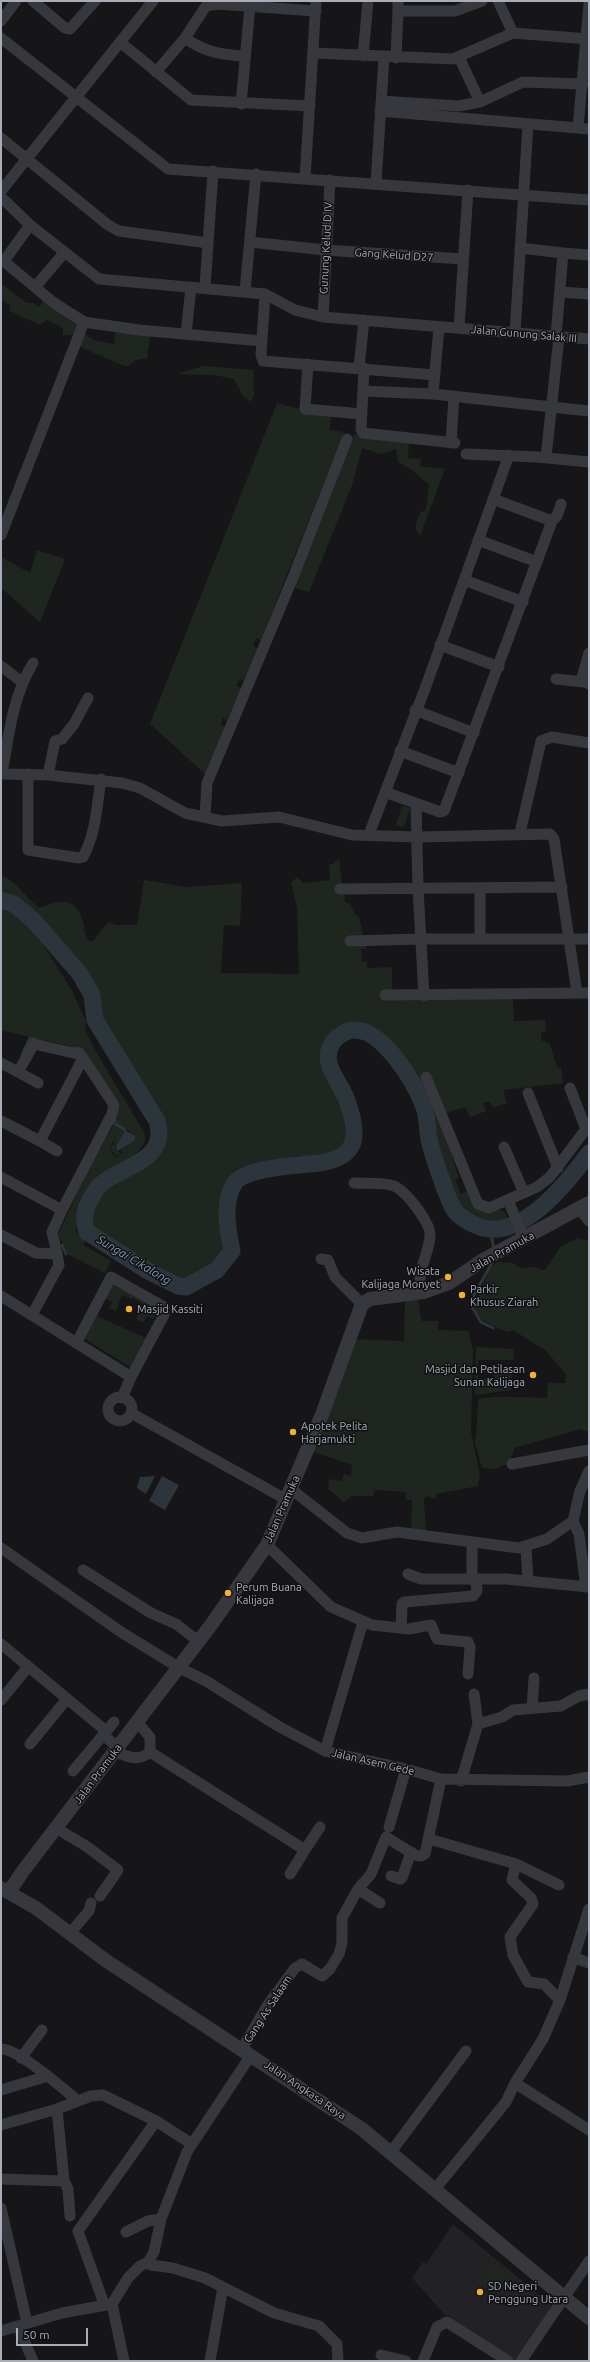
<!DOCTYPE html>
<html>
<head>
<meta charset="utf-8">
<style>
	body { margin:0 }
	#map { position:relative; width:590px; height:2362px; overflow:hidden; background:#161618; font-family:Ubuntu,sans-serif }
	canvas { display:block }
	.frame { position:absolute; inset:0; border:2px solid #a8adb8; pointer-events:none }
	.scale { position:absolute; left:16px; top:2328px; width:72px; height:18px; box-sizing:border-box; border:2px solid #a8adb8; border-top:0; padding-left:5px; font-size:12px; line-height:14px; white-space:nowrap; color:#a8adb8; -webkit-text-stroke:3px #111113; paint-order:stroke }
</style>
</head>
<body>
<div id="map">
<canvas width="590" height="2362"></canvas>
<div class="frame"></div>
<div class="scale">50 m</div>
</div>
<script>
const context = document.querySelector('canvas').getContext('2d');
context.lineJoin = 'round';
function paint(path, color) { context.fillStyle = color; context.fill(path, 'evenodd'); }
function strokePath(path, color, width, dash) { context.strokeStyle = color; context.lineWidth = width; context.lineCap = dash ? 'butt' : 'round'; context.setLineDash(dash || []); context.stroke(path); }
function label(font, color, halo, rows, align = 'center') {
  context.font = font + ' Ubuntu,sans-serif'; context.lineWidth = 3; context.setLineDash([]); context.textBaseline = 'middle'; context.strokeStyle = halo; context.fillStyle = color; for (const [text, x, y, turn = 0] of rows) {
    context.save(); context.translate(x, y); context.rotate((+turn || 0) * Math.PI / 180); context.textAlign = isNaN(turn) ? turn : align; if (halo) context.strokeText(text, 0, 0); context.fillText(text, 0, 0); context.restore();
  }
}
paint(new Path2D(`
	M 453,2224 L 554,2307 L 517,2361 L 512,2361 L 448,2315 L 446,2316 L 412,2278 L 423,2262 L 426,2264 Z`), '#222225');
paint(new Path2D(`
	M 1,283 L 27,303 L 34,303 L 39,307 L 44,299 L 78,324 L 61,373 L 60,368 L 73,335 L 63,335 L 63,328 L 47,320 L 39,325 C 30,320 19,315 10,311 L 10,305 L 1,300 Z
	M 116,330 L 151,332 L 147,358 L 136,360 L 128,366 L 124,366 L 76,345 L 85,334 L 94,340 L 114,344 Z
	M 204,366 L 254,370 L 253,390 L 255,391 L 251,402 L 243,396 L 234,379 L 214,375 L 176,374 Z
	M 277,403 L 299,409 L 331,414 L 330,430 L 344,432 L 261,640 L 256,638 L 253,646 L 258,648 L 244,680 L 240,679 L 236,686 L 241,688 L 227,720 L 223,718 L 221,725 L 225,727 L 205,774 L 150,724 Z
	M 354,434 L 409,440 L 408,458 L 421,459 L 420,466 L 445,469 L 420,536 C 413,527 416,521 421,512 L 426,510 L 429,484 L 409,468 L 398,462 L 396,449 L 381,454 L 362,448 L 352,485 L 309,592 L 294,588 Z
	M 37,550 L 65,559 L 40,622 L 1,588 L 1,557 L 30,573 Z
	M 402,806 L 410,808 L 404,827 L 396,825 Z
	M 339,859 L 342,884 L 344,885 L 345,902 L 350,904 L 355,915 L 359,916 L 366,949 L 361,949 L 362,962 L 367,962 L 367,968 L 392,967 L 392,991 L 513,998 L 514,1021 L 545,1020 L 546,1032 L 541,1033 L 541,1040 L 550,1044 L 557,1067 L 561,1068 L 563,1083 L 503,1090 L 507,1103 L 493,1108 L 489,1101 L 483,1103 L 486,1111 L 470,1117 L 465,1107 L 446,1113 L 447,1141 L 459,1178 L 455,1180 L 461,1194 L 468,1191 L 470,1199 L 505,1212 L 508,1220 C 465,1230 459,1208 447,1173 C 443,1162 437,1150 435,1138 C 433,1128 433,1117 430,1107 C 424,1085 407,1065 393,1047 C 384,1035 368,1021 352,1024 C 330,1028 316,1050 324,1071 C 328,1081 337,1090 341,1101 C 345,1114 355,1144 339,1153 C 321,1162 287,1158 266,1164 C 258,1167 246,1168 239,1172 C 215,1187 221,1227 225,1250 L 214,1266 L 185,1281 L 180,1280 L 113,1244 L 90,1225 C 90,1191 112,1187 135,1173 C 148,1165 157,1153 165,1141 L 162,1119 L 101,1018 L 97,993 L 84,970 L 38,917 L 17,899 L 1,894 L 1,875 C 11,877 29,900 39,908 C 60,900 76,895 83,922 C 85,929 84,935 89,941 L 93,941 L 108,922 L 116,925 L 137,925 L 144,880 L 187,887 L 242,883 L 240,926 L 224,925 L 221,973 L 299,974 L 297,908 L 291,883 L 297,877 L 303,883 L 330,880 L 329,864 L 333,864 Z
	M 1,906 L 24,919 L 36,933 L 72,991 L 86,1021 L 85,1030 L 98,1055 L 145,1134 C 149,1158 104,1166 93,1180 C 82,1194 76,1214 76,1232 L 86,1241 L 83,1245 L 111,1261 L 105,1273 L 67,1254 L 58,1234 L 88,1171 L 114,1124 L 124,1131 L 118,1151 L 122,1154 L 117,1156 L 110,1150 L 116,1138 C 112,1143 109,1147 111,1153 L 117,1157 L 129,1150 L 123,1154 L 121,1150 L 136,1138 L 128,1130 L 121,1127 L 130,1125 L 121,1127 L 115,1123 L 120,1104 L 82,1049 L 1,1030 Z
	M 578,1238 L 589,1241 L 589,1432 L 580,1429 L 521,1446 L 515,1448 L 509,1463 L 496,1469 L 482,1468 L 474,1439 L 476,1439 L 478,1400 C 484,1395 536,1398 547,1398 L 548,1383 L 565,1383 L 566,1374 L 546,1351 L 513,1330 L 508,1332 C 496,1327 472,1320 475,1303 C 476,1297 481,1292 483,1286 C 487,1277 488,1268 497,1262 L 513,1263 L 521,1268 L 532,1267 L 545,1270 L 561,1246 Z
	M 113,1285 L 134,1296 L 133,1299 L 122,1295 L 116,1311 L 109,1308 L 112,1302 L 105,1298 Z
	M 135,1297 L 158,1310 L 154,1319 L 147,1316 L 143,1323 L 136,1319 L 143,1304 L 134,1299 Z
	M 405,1299 L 418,1299 L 421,1318 L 422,1321 L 438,1321 L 438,1330 L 468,1331 L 473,1350 L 471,1432 L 480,1475 L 478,1486 L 436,1494 L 436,1499 L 426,1496 L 424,1501 L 426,1532 L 411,1529 L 412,1500 L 406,1500 L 406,1492 L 375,1490 L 373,1496 L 352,1496 L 344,1502 L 328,1489 L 329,1479 L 342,1481 L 344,1474 L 351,1476 L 352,1465 L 314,1452 L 355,1339 L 404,1341 Z
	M 97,1316 L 146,1338 L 130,1367 L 85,1339 Z
	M 476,1347 L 514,1349 L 513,1360 L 478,1360 L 478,1379 L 494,1379 L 494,1371 L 512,1371 L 511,1390 L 475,1395 Z
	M 494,2263 L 508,2275 L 494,2292 L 480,2280 Z`), '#1e261f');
paint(new Path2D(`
	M 125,1130 L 135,1136 L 135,1140 L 118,1151 L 116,1147 Z
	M 155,1476 L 146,1494 L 137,1488 L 140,1477 Z
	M 162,1476 L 179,1485 L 165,1510 L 149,1501 Z`), '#2c353c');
strokePath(new Path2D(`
	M 74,1048 L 82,1049 L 84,1053
	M 22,1055 L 30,1038 L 38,1040
	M 115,1120 L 114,1123 L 125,1130
	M 490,1228 L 494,1250
	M 62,1245 L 66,1254
	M 493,1261 L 474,1295 L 472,1307 L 481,1322 L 493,1328`), '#2c353c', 3);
strokePath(new Path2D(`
	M 1,900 L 14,904 L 34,921 L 80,974 L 92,995 L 95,1020 L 157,1121 C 170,1163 117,1166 99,1186 C 95,1190 92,1197 89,1202 C 84,1212 83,1222 87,1232 L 148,1271 L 178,1286 L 186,1287 L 217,1270 L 232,1251 C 228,1231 222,1204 234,1184 C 244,1168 292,1166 310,1164 C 357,1161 362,1139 346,1098 C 339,1080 319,1062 333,1042 C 337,1036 347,1030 354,1030 C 383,1029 415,1083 424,1107 C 428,1117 427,1129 429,1139 C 432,1154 446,1194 453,1208 C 457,1216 467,1221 475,1225 C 518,1246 568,1182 589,1153`), '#2c353c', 17);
strokePath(new Path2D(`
	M 33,1 L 65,28 L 70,29 L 95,1
	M 398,1 L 398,11 L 455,11 L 482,1
	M 498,1 L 513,33
	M 1,21 L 16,1
	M 1,38 L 168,169 L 589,200
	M 120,42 L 191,100 L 310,106
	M 314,53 L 453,59 L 513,33 L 589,39
	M 245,56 C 222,55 204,52 185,38 L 206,6 L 217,4 L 316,11
	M 363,56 L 368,1
	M 459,57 L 480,102
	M 396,58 L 398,11
	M 156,72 L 185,38
	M 381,101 L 458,106 L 480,102 L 523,82 L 583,84
	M 241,104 L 250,6
	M 380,111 L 589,129
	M 578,128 L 589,4
	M 1,138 L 108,225 L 119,231 L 208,243
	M 305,178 L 316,1
	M 376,183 L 384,57
	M 1,191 L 153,1
	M 1,197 L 30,225 L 99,279 L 265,294 L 295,310 L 323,317 L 589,339
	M 250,242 L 325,250 L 463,259
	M 520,248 L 563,253
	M 1,259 L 54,303 L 84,322 L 139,330 L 262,341
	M 4,261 L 30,225
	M 36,286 L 64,253
	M 205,287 L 213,171
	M 245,291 L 256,174
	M 560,292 L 589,294
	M 265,294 L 261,355 L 263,361 L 435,375
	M 323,317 L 330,180
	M 459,328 L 468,190
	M 515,333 L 528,124
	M 186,334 L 191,287
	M 556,336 L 563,253 L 589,255
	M 308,364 L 305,409 L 362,414
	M 359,367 L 364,320
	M 364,368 L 361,429 L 363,433 L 455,443
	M 363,391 L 433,394 L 589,411
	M 433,394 L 439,327
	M 451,443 L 454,396
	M 466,454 L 537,457 L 589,462
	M 546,457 L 559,337
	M 493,499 L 552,521
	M 1,535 L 84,322
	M 478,540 L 537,562
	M 464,580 L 523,602
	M 440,645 L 499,667
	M 589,653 L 582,677 L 584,682 L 589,684
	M 1,666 L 22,682
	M 556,679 L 584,682
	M 415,710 L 474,733
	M 400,751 L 459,773
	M 1,774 L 48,775 L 122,783 L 140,788 L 185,813 L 222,821 L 279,817 L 352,835 L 418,837 L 550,834 L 554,839 L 577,993
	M 2,774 C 9,735 12,698 33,663
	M 28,774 L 28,850 L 79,858 L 83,857 C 96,834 97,804 101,779
	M 48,775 L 55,741 L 62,739 L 74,724 L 88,698
	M 385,792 L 440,812 L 444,811 L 552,521 L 557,516 L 561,504
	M 416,803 L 418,888 L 424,996
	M 205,817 L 207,783 L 294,575 L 347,439
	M 371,829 L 426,686 L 509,455
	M 520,833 L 541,741 L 552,737 L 589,743
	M 480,888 L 480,939
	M 340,889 L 562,887
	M 350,941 L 420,939 L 589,939
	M 385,995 L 589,993
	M 1,1063 L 18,1072 L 34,1044 L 78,1054 L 83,1058 L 114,1105 L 112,1114 L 62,1210
	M 18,1072 L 38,1083
	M 426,1077 L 478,1204 L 489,1208 L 537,1187 L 550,1177 L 589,1125
	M 570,1088 L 586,1129
	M 528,1093 L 558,1168
	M 1,1121 L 40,1141 L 83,1058
	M 40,1141 L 57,1151
	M 504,1147 L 524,1193
	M 1,1177 L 62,1210 L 52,1232 L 57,1254
	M 354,1183 C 366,1184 382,1182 394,1186 C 406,1191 431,1223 430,1236 C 428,1259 417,1266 421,1293
	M 508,1200 L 524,1239
	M 579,1208 L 589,1221
	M 1,1235 L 36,1253 L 57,1254 L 59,1265 L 32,1315
	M 321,1259 L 328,1260 L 335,1277 L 362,1304
	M 1,1296 L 131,1377 L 122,1398
	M 77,1342 L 111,1277 L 164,1307 L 164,1315 L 131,1377
	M108 1409a12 12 0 1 1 24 0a12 12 0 1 1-24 0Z
	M 131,1413 L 287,1500
	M 512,1464 L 589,1450
	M 291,1489 L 347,1533 L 362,1538 L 397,1532 L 519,1548 L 547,1539 L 573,1521 L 580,1491 L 589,1471
	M 573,1521 L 579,1534 L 586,1587
	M 267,1545 L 331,1607 L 372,1625 L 409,1629 L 431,1625 L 437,1639 L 468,1642 L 470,1647 L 468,1674
	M 1,1548 L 121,1632 L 178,1667 L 206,1681 L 278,1726 L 325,1751 L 406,1769 L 441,1779 L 567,1781 L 589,1777
	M 526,1548 L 528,1580
	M 83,1570 L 151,1613 L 176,1624 L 198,1641
	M 408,1574 L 421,1579 L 506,1579 L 589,1587
	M 472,1580 L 472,1543
	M 401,1628 L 402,1604 L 404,1602 L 473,1596 L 477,1591 L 476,1580
	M 1,1644 L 106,1731
	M 474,1694 L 478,1724
	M 1,1700 L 28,1667
	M 532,1708 L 534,1678
	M 103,1735 L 118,1747
	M 30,1744 L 67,1699
	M 115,1751 C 127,1757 139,1762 150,1752 L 150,1737 L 137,1722
	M 325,1751 L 363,1622
	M 150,1752 L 305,1850 L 290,1874
	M 73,1771 L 114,1722
	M 461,1781 L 478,1724 L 502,1717 L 513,1710 L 561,1706 L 579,1696 L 589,1694
	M 389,1827 L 406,1769
	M 56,1828 L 86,1846 L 118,1870 L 100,1896
	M 429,1839 L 516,1864 L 559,1885
	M 305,1850 L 320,1827
	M 516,1864 L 512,1880 L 531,1898 L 533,1904 L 510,1937 L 513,1955 L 528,1982 L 544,1984 L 560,2000
	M 391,1876 L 400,1879 L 402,1878 L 411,1852
	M 358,1889 L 380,1903
	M 70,1933 L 89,1911 L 91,1903
	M 573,1957 L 589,1963
	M 1,2049 C 17,2048 65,2090 78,2101
	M 242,2049 L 267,2006 L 295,1968 L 302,1964 L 322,1976 L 330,1969 L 339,1954 L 342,1943 L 342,1918 L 358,1889 L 371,1874 L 386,1837 L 415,1855 L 421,1856 L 425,1854 L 441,1779
	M 21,2058 L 42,2030
	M 515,2083 L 589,2130
	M 1,2090 L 48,2076
	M 1,2125 L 57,2109 L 91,2096 L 103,2095 L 156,2121 L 192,2144
	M 391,2152 L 466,2051
	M 1,2179 L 64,2181 L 57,2109
	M 64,2181 L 68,2189 L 70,2216
	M 435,2189 L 506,2102 L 515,2083 L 543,2039 L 560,2000 L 589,1909
	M 1,2208 L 27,2323
	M 126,2232 L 148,2221 L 161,2219
	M 148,2262 L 151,2265 L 173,2268 L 205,2278 L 274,2313 L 319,2326 L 337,2344 L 338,2361
	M 104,2304 L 78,2231 L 156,2121
	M 18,2326 L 33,2361
	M 1,2331 L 62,2313 L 112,2304
	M 381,2355 L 406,2361
	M 124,2361 L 112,2304 L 128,2278 L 140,2266 L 148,2262 L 154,2252 L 161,2219 L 187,2152 L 251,2055
	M 210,2361 L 223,2287
	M 423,2361 L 437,2327 L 447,2322 L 508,2361
	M 521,2361 L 589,2261`), '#37383d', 11);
strokePath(new Path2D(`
	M 1,1888 L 36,1908 L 105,1960 L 362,2129 L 589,2318
	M 9,1892 L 23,1871 L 211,1625 L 267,1545 L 323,1412 L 362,1304 L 370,1299 L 424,1292 L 449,1283 L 483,1260 L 589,1203`), '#37383d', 14);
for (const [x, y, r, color] of [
	[448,1277,4,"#f2b134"],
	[462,1295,4,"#f2b134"],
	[129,1309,4,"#f2b134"],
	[533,1375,4,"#f2b134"],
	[293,1432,4,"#f2b134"],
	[228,1593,4,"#f2b134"],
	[480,2292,4,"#f2b134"]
]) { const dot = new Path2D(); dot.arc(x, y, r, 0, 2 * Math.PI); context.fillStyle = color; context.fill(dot); strokePath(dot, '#111113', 1.5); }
label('11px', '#a8adb8', '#111113', [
	["Gunung Kelud D IV",326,248,-87],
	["Gang Kelud D27",394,255,4],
	["Jalan Gunung Salak III",524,334,5],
	["Jalan Pramuka",502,1252,-29],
	["Jalan Pramuka",282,1509,-66],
	["Jalan Asem Gede",373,1762,13],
	["Jalan Pramuka",98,1774,-53],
	["Gang As Salaam",268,2009,-57],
	["Jalan Angkasa Raya",305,2090,34]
]);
label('11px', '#a8adb8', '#111113', [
	["Wisata",440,1271,"right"],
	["Kalijaga Monyet",440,1284,"right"],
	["Parkir",470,1289],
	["Khusus Ziarah",470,1302],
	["Masjid Kassiti",137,1309],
	["Masjid dan Petilasan",525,1369,"right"],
	["Sunan Kalijaga",525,1382,"right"],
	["Apotek Pelita",301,1426],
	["Harjamukti",301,1439],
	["Perum Buana",236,1587],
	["Kalijaga",236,1600],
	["SD Negeri",488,2286],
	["Penggung Utara",488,2299]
], 'left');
label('italic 12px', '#7f9bb3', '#111113', [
	["Sungai Cikalong",134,1260,31]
]);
</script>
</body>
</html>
